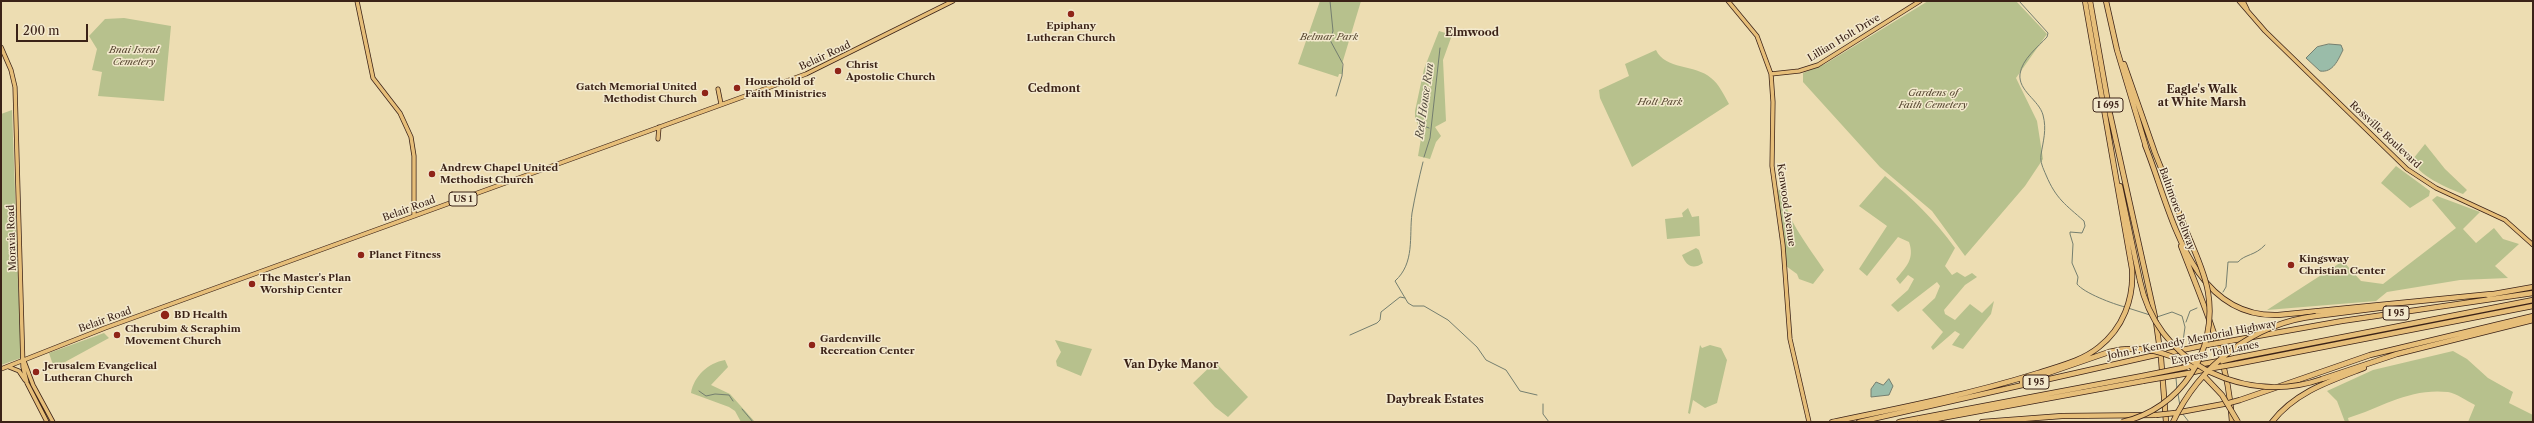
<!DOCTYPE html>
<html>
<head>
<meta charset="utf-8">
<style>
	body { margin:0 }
	#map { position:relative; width:2534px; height:423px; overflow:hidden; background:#edddb2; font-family:"Libre Caslon Text",serif }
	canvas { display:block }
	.frame { position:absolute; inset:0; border:2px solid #3b2217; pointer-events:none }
	.scale { position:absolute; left:16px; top:24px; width:72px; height:18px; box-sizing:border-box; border:2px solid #3b2217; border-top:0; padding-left:5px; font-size:12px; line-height:14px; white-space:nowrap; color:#3b2217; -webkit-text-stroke:3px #f3e9cd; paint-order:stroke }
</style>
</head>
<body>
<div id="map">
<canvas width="2534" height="423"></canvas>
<div class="frame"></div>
<div class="scale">200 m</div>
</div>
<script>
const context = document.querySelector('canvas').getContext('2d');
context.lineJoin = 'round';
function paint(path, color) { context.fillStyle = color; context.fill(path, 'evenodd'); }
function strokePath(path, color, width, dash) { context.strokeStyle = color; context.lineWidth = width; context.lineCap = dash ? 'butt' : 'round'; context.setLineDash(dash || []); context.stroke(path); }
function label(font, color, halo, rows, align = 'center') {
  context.font = font + ' "Libre Caslon Text",serif'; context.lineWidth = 3; context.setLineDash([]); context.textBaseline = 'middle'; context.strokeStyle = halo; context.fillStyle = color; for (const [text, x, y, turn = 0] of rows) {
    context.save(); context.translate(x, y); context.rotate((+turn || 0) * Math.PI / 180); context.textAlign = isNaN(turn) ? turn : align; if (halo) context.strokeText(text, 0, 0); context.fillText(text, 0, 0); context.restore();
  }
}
paint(new Path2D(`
	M 1320,1 L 1361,1 L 1342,64 L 1342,74 L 1339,74 L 1338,77 L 1298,64 Z
	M 1928,1 L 2016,1 L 2047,34 L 2016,78 L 2037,121 L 2043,159 L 2025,186 L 1965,256 L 1932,211 L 1880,167 L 1803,82 L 1803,73 L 1825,64 Z
	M 124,18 L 171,26 L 164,101 L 98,96 L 102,72 L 92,70 L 97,49 L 89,36 L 105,19 Z
	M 1439,31 L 1452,35 L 1443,60 L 1446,121 L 1435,127 L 1441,136 L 1436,142 L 1430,159 L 1418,156 L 1422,133 L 1415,119 L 1415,111 L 1424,69 Z
	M 1656,50 C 1665,70 1695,64 1711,78 C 1719,84 1724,95 1729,104 L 1632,167 L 1600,98 L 1599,90 L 1629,76 L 1625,64 Z
	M 12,110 L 21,358 L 1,365 L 1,114 Z
	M 2425,144 L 2445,169 L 2467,190 L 2463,194 C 2450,189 2415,175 2413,159 Z
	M 2396,166 L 2430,191 L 2429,196 L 2410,208 L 2381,183 Z
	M 1885,176 C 1912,198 1935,220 1955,248 L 1945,266 L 1952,275 L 1957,272 L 1965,277 L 1972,273 L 1977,277 L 1965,285 L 1944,310 L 1945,314 L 1955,320 L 1970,304 L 1982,313 L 1994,301 L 1991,314 L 1963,349 L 1952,345 L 1960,334 L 1955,331 L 1933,350 L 1931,347 L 1943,332 L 1922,310 L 1935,298 L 1940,286 L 1937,282 L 1898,312 L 1891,305 L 1908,290 L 1914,279 L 1908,275 L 1900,284 L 1896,279 C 1906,267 1915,259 1909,242 L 1898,237 L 1867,276 L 1859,269 L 1887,226 L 1859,206 Z
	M 1779,189 L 1785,196 C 1784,217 1812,251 1824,270 L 1813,284 L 1799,279 L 1797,274 L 1786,266 L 1783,230 L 1777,194 Z
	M 2437,196 L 2480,212 L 2463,229 L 2476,243 L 2494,228 L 2503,239 L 2519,244 L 2495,266 L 2508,278 L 2460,280 L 2387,292 L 2376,301 L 2267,310 L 2343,261 L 2361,281 L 2383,284 L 2456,228 L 2432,200 Z
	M 1688,208 L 1692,217 L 1699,216 L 1700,236 L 1667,239 L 1665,219 L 1683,217 L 1682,213 Z
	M 1696,248 L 1699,250 L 1703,263 C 1693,270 1686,266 1682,255 Z
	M 104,333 L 109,338 L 54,368 L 49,353 Z
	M 1055,340 L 1092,349 L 1081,376 L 1057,366 L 1056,361 L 1061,352 Z
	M 1700,345 L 1702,348 L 1710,345 L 1721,348 L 1727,360 L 1717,403 L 1705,408 L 1693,400 L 1690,414 L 1688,413 Z
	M 2453,351 L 2467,359 L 2488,378 L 2513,392 L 2509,403 L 2533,415 L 2533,422 L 2468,422 L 2475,405 C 2467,401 2456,393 2448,392 C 2409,388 2383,407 2348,418 L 2349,422 L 2345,422 L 2337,401 L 2327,391 L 2373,370 Z
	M 725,360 L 728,367 L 711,385 L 730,394 L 755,422 L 741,422 L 735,411 L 729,407 L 691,393 C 694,376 708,363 725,360 Z
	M 1215,362 L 1248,397 L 1228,417 L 1215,407 L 1193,383 Z`), '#b7c18d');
const water = new Path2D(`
	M 2329,44 L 2341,45 L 2343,50 C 2338,60 2333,73 2320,71 L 2306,58 L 2317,47 Z
	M 1889,379 L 1893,386 L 1889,395 L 1871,397 L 1871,389 L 1876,382 L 1883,385 Z`);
paint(water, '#9abca9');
strokePath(water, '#747e6f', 1);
strokePath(new Path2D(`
	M 1330,1 L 1333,31 L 1330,40 L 1343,64 L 1342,76 L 1336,96
	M 2019,1 L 2048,33 L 2047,37 C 2038,47 2022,59 2020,74 C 2018,91 2039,100 2043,115 C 2047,130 2043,141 2041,155 C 2040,162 2043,168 2046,175 C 2056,199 2066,205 2084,221 L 2085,226 L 2082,233 L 2070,232 L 2070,234 L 2073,244 L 2072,263 L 2078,277 L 2077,284 C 2084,293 2113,304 2125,307
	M 1419,124 L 1429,128
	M 1424,157 L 1430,138 L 1440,48
	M 1423,162 C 1419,178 1415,196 1412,213 C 1409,237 1415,263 1395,281 L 1408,303 L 1413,306 L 1424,306 L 1448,320 L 1477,347 L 1486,360 L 1506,370 L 1520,391 L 1537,395
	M 2223,292 L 2226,287 L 2228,262 L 2238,262 C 2245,254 2255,256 2265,245
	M 2128,308 L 2150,315
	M 2157,317 L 2172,312 L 2182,316 L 2185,327 L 2182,348
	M 2186,322 L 2190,311 L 2197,308
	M 1350,335 L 1377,323 L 1380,320 L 1381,312 L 1400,297 L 1405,298
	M 2176,378 L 2177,389
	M 699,391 L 706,396 L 715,394 L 729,395 L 733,401
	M 2178,394 L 2180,406
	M 1543,404 L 1543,414 L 1549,422
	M 742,409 L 753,422
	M 2182,413 L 2189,422`), '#747e6f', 1);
const major = new Path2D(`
	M 357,1 L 373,78 L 400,113 L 411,137 L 414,156 L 414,216
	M 1728,1 L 1757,36 L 1771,74 L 1773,102 L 1772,166 L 1783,245 L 1790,339 L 1809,422
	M 2239,1 L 2265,31 L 2407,169 L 2436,188 L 2505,220 L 2533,245
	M 2243,1 L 2247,9
	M 1,47 L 11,70 L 15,87 L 23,367 L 27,383 L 47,422
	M 1771,74 L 1799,71 L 1818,65 L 1920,1
	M 718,89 L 721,104
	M 658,139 L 659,127
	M 24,361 L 33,385 L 53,422
	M 9,367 L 19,371 L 25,380
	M 1,369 L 105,328 L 806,74 L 953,1`);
const highway = new Path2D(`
	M 2090,1 L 2110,114 L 2155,317
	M 2106,1 L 2117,50 L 2146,147
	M 2124,64 L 2155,153 L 2190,240
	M 2145,145 C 2171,209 2189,318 2278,315 L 2491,294
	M 2120,186 L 2140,281
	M 2181,246 C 2203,304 2229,359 2232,422
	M 2488,295 L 2533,287
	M 2316,316 L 2387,307
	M 2156,322 L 2161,358 L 2166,422
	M 2224,342 L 2342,321 L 2533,293
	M 2168,353 L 2206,345
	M 2235,358 L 2533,300
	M 2236,364 L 2533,306
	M 2197,365 L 2219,361
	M 2189,373 L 2207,369
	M 2322,379 L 2397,354 L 2533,320
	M 2022,382 L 2109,352
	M 2240,400 L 2370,355 L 2533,316
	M 2175,413 L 2229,403
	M 1832,422 C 1901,408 1971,394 2038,373 C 2059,366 2082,361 2099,347 C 2123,328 2134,299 2132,269 L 2085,1
	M 1859,422 L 2160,354
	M 1899,422 L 2142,376
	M 1920,422 L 2143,381
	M 1982,422 L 2062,416 L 2156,415
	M 2272,422 C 2295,392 2330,381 2364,368`);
strokePath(major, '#3b2217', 5);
strokePath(highway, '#3b2217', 6);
strokePath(major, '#e6be79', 3.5);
strokePath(highway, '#e6be79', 4.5);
const highwayBridge = new Path2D(`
	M 2140,281 C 2148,320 2172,351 2206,370
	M 2207,345 L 2224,342
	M 2109,352 C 2139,344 2166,351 2192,367
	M 2222,361 L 2235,358
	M 2213,368 L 2236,364
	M 2210,372 C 2246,389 2285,392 2322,379
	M 2142,376 L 2187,367
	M 2205,377 L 2222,395 L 2238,422
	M 2143,381 L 2189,373
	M 2229,403 L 2240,400
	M 2156,415 L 2175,413
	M 2122,422 C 2181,409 2218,351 2208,292 C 2205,274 2197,257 2190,240
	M 2173,422 C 2199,366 2254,323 2316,316`);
strokePath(highwayBridge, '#3b2217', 6, []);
strokePath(highwayBridge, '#e6be79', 4.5);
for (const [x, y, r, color] of [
	[1071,14,4,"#8f2418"],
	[838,71,4,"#8f2418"],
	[737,88,4,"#8f2418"],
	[705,93,4,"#8f2418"],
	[432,174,4,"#8f2418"],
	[361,255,4,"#8f2418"],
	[2291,265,4,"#8f2418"],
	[252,284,4,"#8f2418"],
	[165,315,5,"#8f2418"],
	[117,335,4,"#8f2418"],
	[812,345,4,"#8f2418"],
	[36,372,4,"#8f2418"]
]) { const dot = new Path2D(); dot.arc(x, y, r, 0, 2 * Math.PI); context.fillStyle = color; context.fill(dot); strokePath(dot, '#f3e9cd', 1.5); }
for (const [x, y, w] of [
	[2108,105,30],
	[463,199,28],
	[2396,313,26],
	[2036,382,26]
]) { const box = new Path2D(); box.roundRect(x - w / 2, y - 7, w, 14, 3); context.fillStyle = '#f3e9cd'; context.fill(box); strokePath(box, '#3b2217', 1); }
label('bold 9px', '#3b2217', null, [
	["I 695",2108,105],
	["US 1",463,199],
	["I 95",2396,313],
	["I 95",2036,382]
]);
label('bold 10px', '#3b2217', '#f3e9cd', [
	["Epiphany",1071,26,"center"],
	["Lutheran Church",1071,38,"center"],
	["Christ",846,65],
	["Apostolic Church",846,77],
	["Household of",745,82],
	["Faith Ministries",745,94],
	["Gatch Memorial United",697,87,"right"],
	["Methodist Church",697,99,"right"],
	["Andrew Chapel United",440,168],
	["Methodist Church",440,180],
	["Planet Fitness",369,255],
	["Kingsway",2299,259],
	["Christian Center",2299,271],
	["The Master's Plan",260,278],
	["Worship Center",260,290],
	["BD Health",174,315],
	["Cherubim & Seraphim",125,329],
	["Movement Church",125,341],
	["Gardenville",820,339],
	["Recreation Center",820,351],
	["Jerusalem Evangelical",44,366],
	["Lutheran Church",44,378]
], 'left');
label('italic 10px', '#5a4a34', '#f3e9cd', [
	["Belmar Park",1329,37],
	["Bnai Isreal",134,50],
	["Cemetery",134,62],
	["Gardens of",1933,93],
	["Faith Cemetery",1933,105],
	["Holt Park",1660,102]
]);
label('10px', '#3b2217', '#f3e9cd', [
	["Lillian Holt Drive",1844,38,-31],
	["Belair Road",825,56,-25],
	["Rossville Boulevard",2385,135,43],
	["Kenwood Avenue",1786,205,82],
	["Belair Road",409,209,-20],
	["Baltimore Beltway",2177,209,70],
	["Moravia Road",12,238,-92],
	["Belair Road",105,320,-20],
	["John F. Kennedy Memorial Highway",2192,340,-11],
	["Express Toll Lanes",2215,353,-11]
]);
label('bold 11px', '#3b2217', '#f3e9cd', [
	["Elmwood",1472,33],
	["Cedmont",1054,89],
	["Eagle's Walk",2202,90],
	["at White Marsh",2202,103],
	["Van Dyke Manor",1171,365],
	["Daybreak Estates",1435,400]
]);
label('italic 11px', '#585043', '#f3e9cd', [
	["Red House Run",1425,101,-82]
]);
</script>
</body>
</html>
